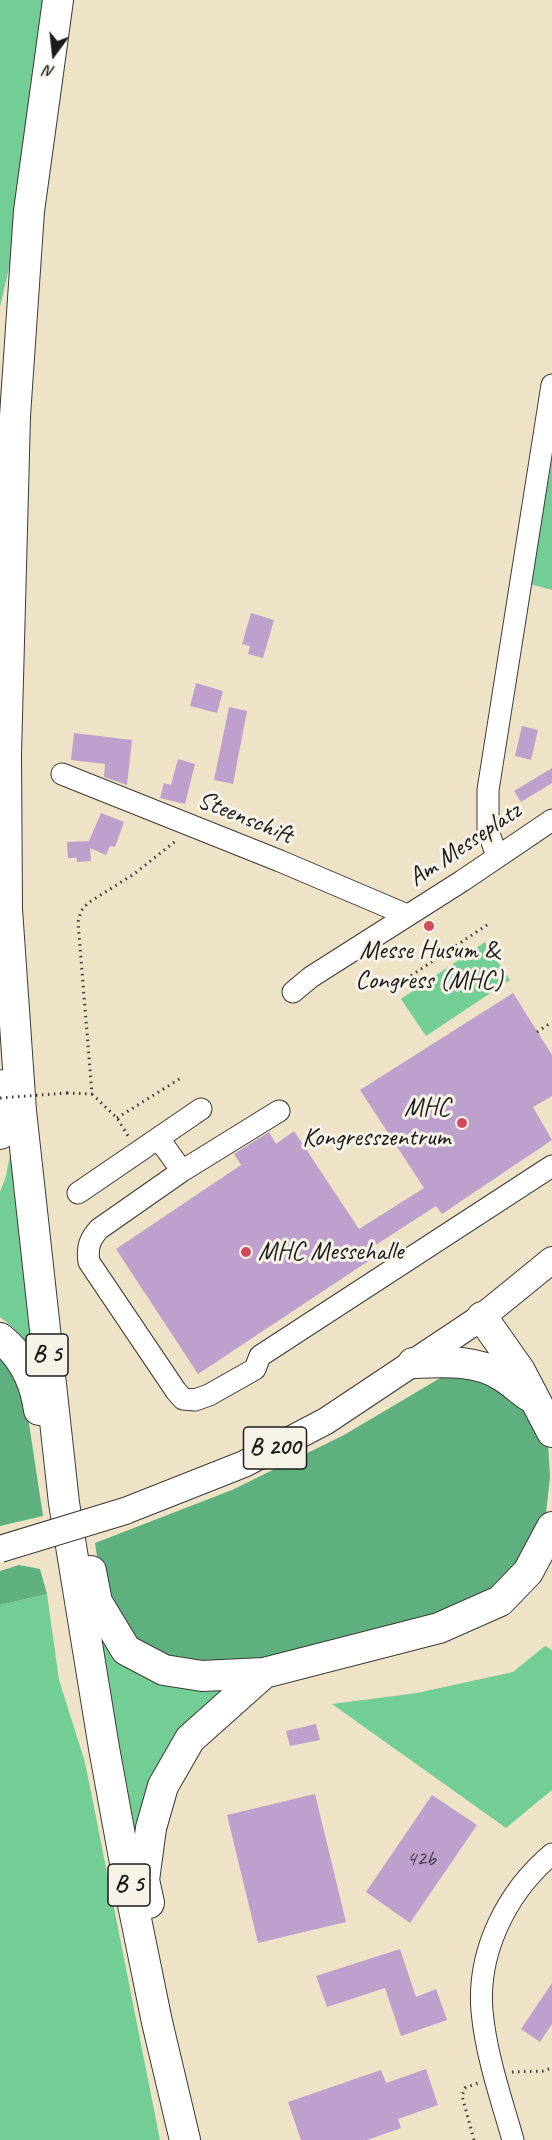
<!DOCTYPE html>
<html>
<head>
<meta charset="utf-8">
<style>
	body { margin:0 }
	#map { position:relative; width:552px; height:2140px; overflow:hidden; background:#eee3c6; font-family:Caveat,sans-serif }
	canvas { display:block }
	.north { position:absolute; left:24px; top:24px; width:60px; height:60px; -webkit-text-stroke:4px #f7f3e8; paint-order:stroke; rotate:195deg; font-size:16px; font-weight:700; line-height:24px; text-align:center; color:#1c1c1c }
	.north::after { content:''; display:block; margin:auto; width:21px; height:27px; background:#1c1c1c; clip-path:polygon(50% 0,100% 100%,50% 72%,0 100%) }
</style>
</head>
<body>
<div id="map">
<canvas width="552" height="2140"></canvas>
<div class="north">N</div>
</div>
<script>
const g = document.querySelector('canvas').getContext('2d');
g.lineJoin = 'round';
function fill(path, color) { g.fillStyle = color; g.fill(path, 'evenodd'); }
function strokePath(path, color, width, dash) { g.strokeStyle = color; g.lineWidth = width; g.lineCap = dash ? 'butt' : 'round'; g.setLineDash(dash || []); g.stroke(path); }
function label(font, color, halo, rows, align = 'center') {
  g.font = font + ' Caveat,sans-serif'; g.lineWidth = 6; g.setLineDash([]); g.textBaseline = 'middle'; g.strokeStyle = halo; g.fillStyle = color; for (const [text, x, y, turn = 0] of rows) {
    g.save(); g.translate(x, y); g.rotate((+turn || 0) * Math.PI / 180); g.textAlign = isNaN(turn) ? turn : align; if (halo) g.strokeText(text, 0, 0); g.fillText(text, 0, 0); g.restore();
  }
}
const green = new Path2D(`
	M0,0h45l-29,237 -16,70z
	M552,460v130l-22,-6z
	M485,942l25,38 -84,56 -25,-37z
	M14,1134l21,224c-10,-16 -19,-30 -35,-41v-125l6,-16z
	M47,1594l12,86 25,79 5,23 71,358h-160v-535z
	M90,1603l161,76 -65,57 -48,143z
	M545,1646l7,4v140l-46,38 -174,-124 85,-11 96,-21z`);
const forest = new Path2D(`
	M0,1356l19,27 9,34 15,99 -43,10z
	M447,1374l37,2 35,22 29,44 2,35 -5,46 -52,72 -147,49 -142,26 -73,-26 -28,-48 -8,-53 137,-53 112,-55z
	M19,1565l21,4 7,25 -47,11v-34z`);
const building = new Path2D(`
	M251,613l23,7 -11,38 -15,-4 2,-8 -8,-2z
	M196,683l27,8 -6,22 -27,-7z
	M229,707l18,4 -14,73 -19,-4z
	M522,726l16,4 -7,30 -16,-4z
	M74,733l58,7 -5,45 -23,-8 1,-13 -34,-4z
	M178,759l17,5 -10,40 -25,-6 4,-15 7,2z
	M552,768v15l-31,19 -7,-11z
	M101,813l23,9 -9,25 -5,-1 -4,9 -16,-7 1,13 -14,1v-4h-9l-1,-16 22,-1z
	M513,993l39,62v41l-19,11 19,33 -110,74 -6,-8 -65,42 5,8 -178,118 -82,-125 125,-84 -7,-11 35,-22 7,12 18,-13 65,98 65,-41 -64,-98z
	M316,1724l4,16 -30,6 -4,-15z
	M315,1794l31,128 -88,21 -31,-128z
	M432,1795l45,30 -67,98 -44,-31z
	M400,1949l16,48 20,-8 11,31 -46,16 -16,-48 -58,19 -11,-31z
	M552,1983v41l-12,18 -19,-13z
	M426,2069l12,36 -40,14 3,9 -34,12h-66l-13,-38 93,-32 5,13z`);
const path = new Path2D(`
	M391,989l99,-66
	M537,1032l15,-10
	M67,1093l25,1 -14,-172 3,-11 7,-8 46,-29 43,-34
	M92,1094l25,24 11,18
	M117,1118l64,-40
	M512,2072l31,-1 9,-3
	M474,2140l-12,-44 3,-8 13,-5`);
const minor = new Path2D(`
	M62,774l218,87 127,54
	M497,856l-9,-25v-41l64,-405
	M293,992l18,-15 151,-96 90,-61
	M279,1111l-97,60 -83,58c-10,11 -12,19 -10,33l87,129 7,8 12,1 14,-5 46,-26 5,-13 292,-190
	M159,1139l23,32
	M78,1193l123,-84
	M513,2140c-12,-42 -27,-85 -31,-129 -5,-60 25,-119 70,-157`);
const major = new Path2D(`
	M125,1511l119,-47 82,-43 156,-104 70,-57`);
const highway = new Path2D(`
	M58,0l-29,211 -14,205 -9,338 1,155 14,202 43,392 40,245 25,137 28,137 28,118
	M0,1134l4,-24v-25
	M482,1317l38,54 32,61
	M0,1338c23,18 35,43 39,72
	M413,1363c29,-1 63,-4 89,13 10,6 18,14 27,20
	M91,1571l6,31 29,48 38,20 38,6 62,-3 175,-45 61,-27 28,-29 24,-45
	M149,1903l-5,-23 7,-52 12,-42 27,-47 74,-66`);
const pathBridge = new Path2D(`
	M0,1098l67,-5`);
const majorBridge = new Path2D(`
	M0,1549l125,-38`);
const markers = [
	[429,926,6,"#d1495b"],
	[462,1123,6,"#d1495b"],
	[246,1252,6,"#d1495b"]
];
const numberNames = [
	["42b",421,1859]
];
const shields = [
	[47,1355,42],
	[275,1448,63],
	[129,1885,42]
];
const shieldNames = [
	["B 5",47,1355],
	["B 200",275,1448],
	["B 5",129,1885]
];
const streetNames = [
	["Steenschift",245,818,22],
	["Am Messeplatz",465,845,-34]
];
const poiNames = [
	["Messe Husum &",429,951],
	["Congress (MHC)",429,981],
	["MHC",450,1108,"right"],
	["Kongresszentrum",450,1138,"right"],
	["MHC Messehalle",258,1252,"left"]
];
fill(green, '#73ce95');
fill(forest, '#5eb17e');
fill(building, '#bea0cd');
strokePath(minor, '#3c3a36', 23);
strokePath(major, '#3c3a36', 28);
strokePath(highway, '#3c3a36', 32);
strokePath(path, '#3c3a36', 3, [1.5, 4.5]);
strokePath(minor, '#fff', 21);
strokePath(major, '#fff', 26);
strokePath(highway, '#fff', 30);
strokePath(majorBridge, '#3c3a36', 28, []);
strokePath(pathBridge, '#3c3a36', 3, [1.5, 4.5]);
strokePath(majorBridge, '#fff', 26);
for (const [x, y, r, color] of markers) { const dot = new Path2D(); dot.arc(x, y, r, 0, 2 * Math.PI); g.fillStyle = color; g.fill(dot); strokePath(dot, '#f7f3e8', 2); }
label('22px', '#443d48', null, numberNames);
for (const [x, y, w] of shields) { const box = new Path2D(); box.roundRect(x - w / 2, y - 21, w, 42, 4.5); g.fillStyle = '#f7f3e8'; g.fill(box); strokePath(box, '#1c1c1c', 1.5); }
label('bold 24px', '#1c1c1c', null, shieldNames);
label('26px', '#1c1c1c', '#f7f3e8', streetNames);
label('26px', '#1c1c1c', '#f7f3e8', poiNames);
</script>
</body>
</html>
